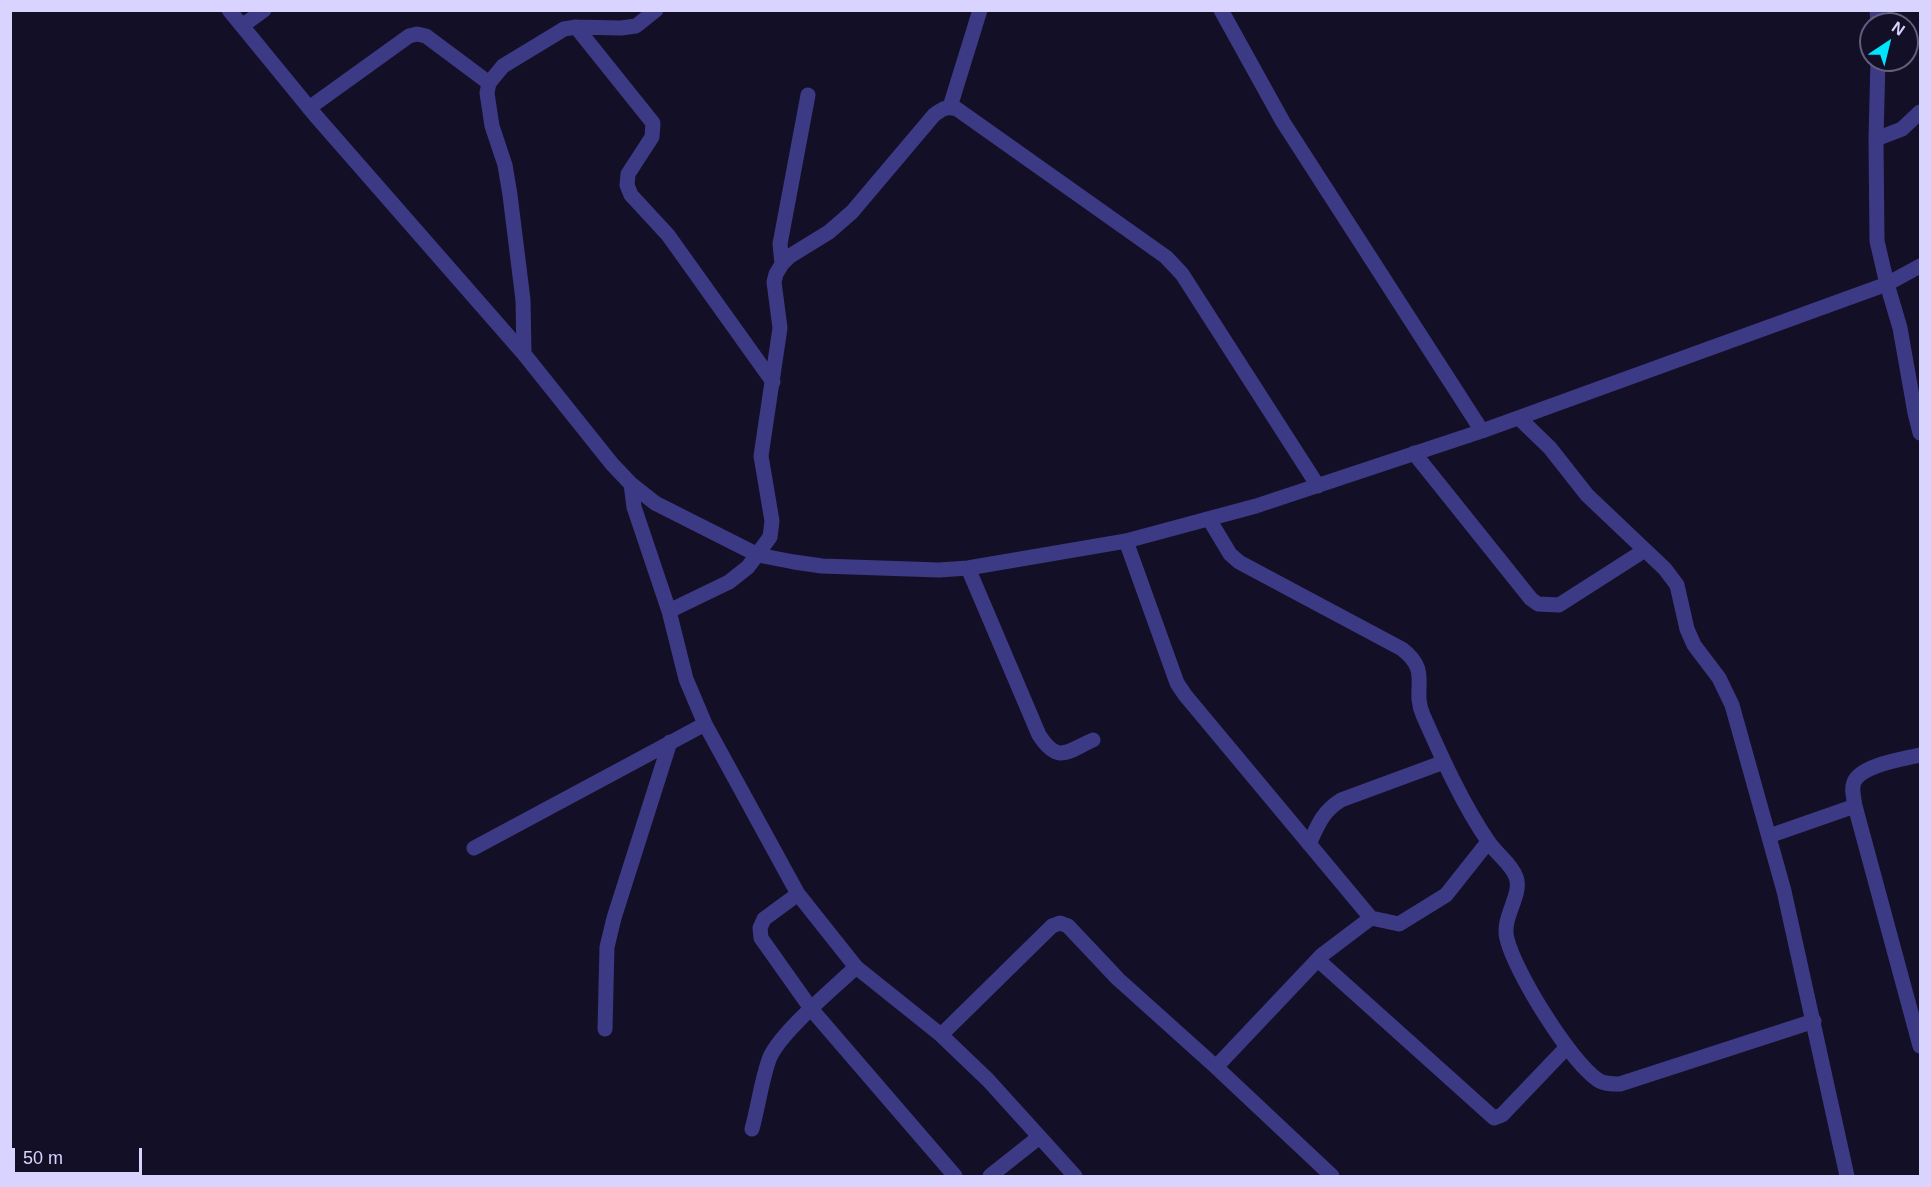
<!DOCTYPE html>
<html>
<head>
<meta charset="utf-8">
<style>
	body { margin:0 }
	#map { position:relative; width:1931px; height:1187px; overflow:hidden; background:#130f26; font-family:Helvetica,sans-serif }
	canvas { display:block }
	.frame { position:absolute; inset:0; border:12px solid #d9d4ff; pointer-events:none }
	.north { position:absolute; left:1859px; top:12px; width:60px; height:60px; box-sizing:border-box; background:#130f26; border:2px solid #625e7d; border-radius:50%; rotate:35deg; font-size:16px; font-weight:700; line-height:24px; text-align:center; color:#d9d4ff }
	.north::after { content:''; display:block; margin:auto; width:21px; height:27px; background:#00e5ff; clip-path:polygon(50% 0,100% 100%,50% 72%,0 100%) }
	.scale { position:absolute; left:12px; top:1148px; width:130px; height:27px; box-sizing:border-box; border:3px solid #d9d4ff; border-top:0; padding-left:8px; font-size:18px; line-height:21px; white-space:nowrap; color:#d9d4ff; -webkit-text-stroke:4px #130f26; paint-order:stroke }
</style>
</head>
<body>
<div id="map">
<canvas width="1931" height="1187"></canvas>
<div class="frame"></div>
<div class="north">N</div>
<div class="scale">50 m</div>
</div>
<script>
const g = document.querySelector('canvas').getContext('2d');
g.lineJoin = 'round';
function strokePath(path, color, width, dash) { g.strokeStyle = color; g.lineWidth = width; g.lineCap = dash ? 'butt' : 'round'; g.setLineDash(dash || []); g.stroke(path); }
const minor = new Path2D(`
	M229,10l86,105 209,239 88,110 19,20 24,19 103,52 36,7 28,4 117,4 29,-2 158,-27 130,-35 226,-75 405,-147 33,-18
	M1221,10l62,112 199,309
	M1877,10l1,14
	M242,26l22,-16
	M576,27l77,96 -1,14 -24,37 -1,11 4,10 37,40 105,147
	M950,107l30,-97
	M309,108l100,-72 8,-2 9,2 63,47
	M1920,112l-18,17 -26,10 1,102 10,43 13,44 15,85 5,20
	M1876,139l2,-79
	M782,264l-2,-20 28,-149
	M524,354l-1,-54 -13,-105 -5,-30 -13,-39 -5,-33 2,-10 14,-17 61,-37 12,-2 45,1 15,-2 20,-16
	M1519,418l31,30 37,47 78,74 12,16 10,44 7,16 25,33 13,27 52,186 63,285
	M1414,453l117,146 7,5 21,1 86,-55
	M631,484l3,23 35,104 17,68 19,45 93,170 58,73 85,68 47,45 87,96
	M1209,519l21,35 9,8 163,87c30,23 9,39 21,66 18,41 40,90 65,126 8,13 23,22 28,36 7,18 -15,40 -9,62 8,33 63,122 91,141 6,4 14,4 22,4l194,-63
	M1126,541l51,142 8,12 186,223
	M968,568l71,167c19,29 27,17 54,5
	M669,611l60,-29 19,-15 22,-30 2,-16 -11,-65 19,-128 -6,-46 2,-8 6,-10 8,-8 39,-24 23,-20 82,-97c8,-6 12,-9 23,-6l209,148 16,17 136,212
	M1920,755c-16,4 -59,10 -66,27 -3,7 0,16 1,24l65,240
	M1769,836l86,-30
	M1309,844c9,-19 13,-32 32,-44l103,-38
	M474,848l231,-124
	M798,894l-34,25 -4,9 1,10 51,72 143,166
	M1318,960l176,158 8,-3 65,-68
	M605,1029l2,-82 7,-29 56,-176
	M941,1035l111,-109 8,-3 8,3 50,53 98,88 106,-112 49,-37 28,6 47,-29 42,-53
	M1216,1067l116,109
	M752,1129c6,-21 10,-52 18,-72 12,-26 63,-68 86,-90
	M990,1176l48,-38`);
strokePath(minor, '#3d3a85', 15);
</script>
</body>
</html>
